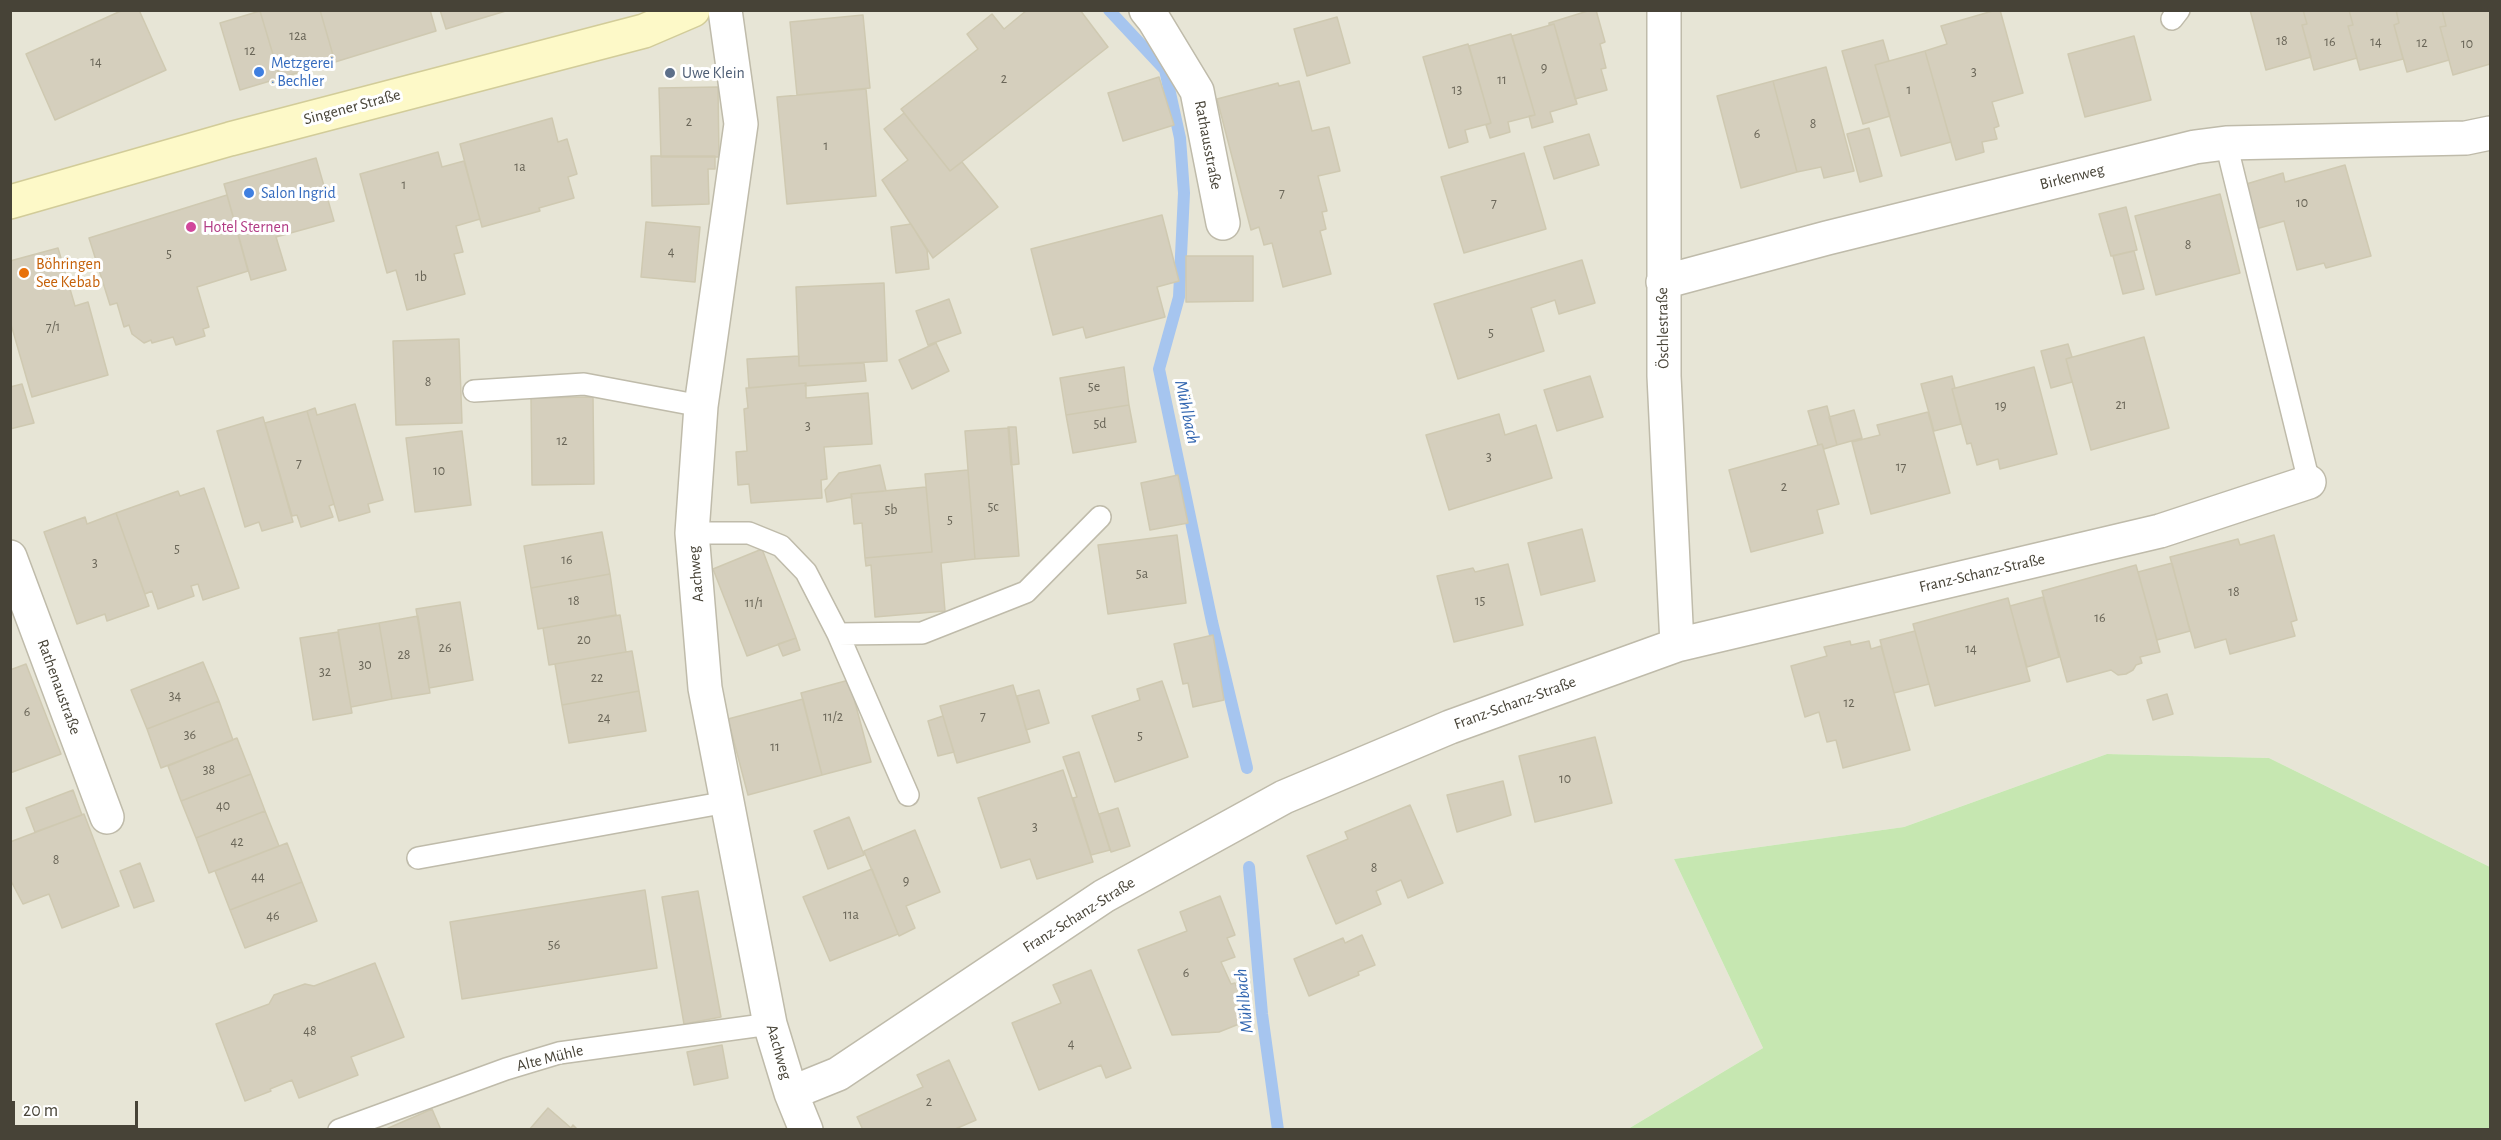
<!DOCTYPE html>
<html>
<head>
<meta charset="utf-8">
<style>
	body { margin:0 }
	#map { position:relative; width:2501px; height:1140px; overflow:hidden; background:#f3f2e8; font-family:"Alegreya Sans",sans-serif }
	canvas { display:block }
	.frame { position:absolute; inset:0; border:12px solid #474337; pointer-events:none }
	.scale { position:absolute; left:12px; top:1101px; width:126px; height:27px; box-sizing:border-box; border:3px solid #474337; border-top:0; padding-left:8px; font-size:18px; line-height:21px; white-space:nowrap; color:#474337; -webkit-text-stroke:4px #fff; paint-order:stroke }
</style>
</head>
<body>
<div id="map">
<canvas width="2501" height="1140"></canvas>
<div class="frame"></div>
<div class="scale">20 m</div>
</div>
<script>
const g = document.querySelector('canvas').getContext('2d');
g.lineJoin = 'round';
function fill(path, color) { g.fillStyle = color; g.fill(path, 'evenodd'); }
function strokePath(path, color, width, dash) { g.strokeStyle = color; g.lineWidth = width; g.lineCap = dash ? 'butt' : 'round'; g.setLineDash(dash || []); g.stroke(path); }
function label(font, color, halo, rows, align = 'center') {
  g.font = font + ' "Alegreya Sans",sans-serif'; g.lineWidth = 6; g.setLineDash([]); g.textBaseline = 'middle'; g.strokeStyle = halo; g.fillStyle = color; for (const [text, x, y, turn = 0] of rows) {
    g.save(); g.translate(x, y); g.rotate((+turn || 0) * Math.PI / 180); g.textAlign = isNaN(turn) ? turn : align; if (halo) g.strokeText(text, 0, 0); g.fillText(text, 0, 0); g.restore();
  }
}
const residential = new Path2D(`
	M10,11h2480v856l-221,-109 -162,-4 -203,73 -230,32 89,189 -135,81h-1617z`);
const green = new Path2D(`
	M2107,754l162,4 221,109v262h-862l135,-81 -89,-189 230,-32z`);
const stream = new Path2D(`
	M1109,10l56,60 15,68 4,55 -5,104 -20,72 53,253 35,146
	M1249,867l13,147 16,116`);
const building = new Path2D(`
	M123,10h16l27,60 -111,50 -29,-66z
	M264,10h56l15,52 -55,16 -20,-67z
	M320,10h110l6,21 -101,31z
	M440,10h69l-63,19z
	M1027,10h53l28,37 -158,124 -49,-62 77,-60 -11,-15 25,-20 12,15z
	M1591,10h5l9,32 -5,2 6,24 -5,1 6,21 -32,9 -21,-75 -5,1v-2z
	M1996,10h4l23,83 -31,9 7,24 -5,2 3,11 -15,3 2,10 -28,8 -31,-109 22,-7 -6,-18z
	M2250,10h53l4,14 -5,1 9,32 -45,13z
	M2303,10h46l4,15 -5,1 9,32 -43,12 -12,-45 5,-1z
	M2349,10h47l3,13 -5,2 9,34 -43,11 -12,-44 5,-1z
	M2396,10h46l4,16 -6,1 9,33 -42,12 -13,-47 5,-2z
	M2442,10h48v54l-37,11 -13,-48 6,-1z
	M260,11l20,67 -40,12 -20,-67z
	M863,15l7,73 -73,7 -7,-73z
	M1337,17l13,46 -43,13 -13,-47z
	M1554,24l23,80 -27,8 3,10 -21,6 -3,-12 6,-1 -23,-79z
	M1511,34l24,81 -27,7 2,10 -20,6 -4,-13 5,-2 -22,-77z
	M2134,36l17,64 -66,17 -17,-63z
	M1883,40l6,21 -14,4 15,51 -27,8 -21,-73z
	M1468,44l23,79 -26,7 3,12 -19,6 -26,-91z
	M1925,51l26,91 -50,14 -26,-91z
	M1826,67l28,104 -30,7 -3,-11 -24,5 -24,-91z
	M1159,77l15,48 -51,16 -15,-48z
	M1299,81l13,50 17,-4 11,44 -22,5 9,35 -5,1 4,17 -6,2 11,43 -48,13 -11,-44 -8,2 -5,-18 -8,3 -34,-131 61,-16 1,3z
	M1773,81l24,91 -56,16 -24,-92z
	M718,87l1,70h-58l-2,-69z
	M866,89l10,107 -89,8 -10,-107z
	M904,113l46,58 12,-9 36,45 -65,51 -51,-78 26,-20 -24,-31z
	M552,118l6,24 9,-3 10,35 -9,3 6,21 -35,10 1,3 -58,16 -22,-83z
	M1869,128l13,48 -22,6 -13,-48z
	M1589,134l10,31 -45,14 -10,-32z
	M438,152l4,15 22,-6 16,58 -24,7 7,26 -9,2 11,40 -58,16 -11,-40 -9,3 -27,-99z
	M1524,153l22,76 -82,24 -23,-76z
	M651,156h64v13h-7l1,35 -57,2z
	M316,158l18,63 -58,16 10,33 -35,10 -27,-96z
	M2345,165l26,91 -45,12 -2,-5 -27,7 -13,-49 -28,8 -13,-44 40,-12 2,9z
	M2220,194l20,79 -84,22 -21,-79z
	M227,195l21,76 -51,16 12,40 -6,2 2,7 -29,9 -3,-8 -21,6 -1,-3 -7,3 -12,-9 -3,-9 -5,2 -7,-24 -7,2 -21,-67z
	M2126,207l11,43 -26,6 -12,-42z
	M1162,215l17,66 -22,6 8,30 -79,21 -3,-11 -30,8 -22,-86z
	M646,222l54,5 -5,55 -54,-5z
	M911,224l16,26 2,19 -33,4 -5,-46z
	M58,248l17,58 13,-4 20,73 -76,22 -22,-76v-60z
	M2134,251l10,38 -21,5 -10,-38z
	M1186,256h67v45l-67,1z
	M1582,260l13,43 -36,11 -4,-14 -24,8 13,43 -86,28 -24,-75z
	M884,283l3,78 -88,5 -3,-79z
	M949,299l12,34 -33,12 -12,-34z
	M2144,337l25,91 -78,22 -25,-91z
	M459,339l3,84 -66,2 -3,-84z
	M936,343l13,28 -37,18 -13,-29z
	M2068,344l4,13 -6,2 6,23 -21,6 -10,-37z
	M799,356v10l65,-3 2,18 -61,5 1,-3 -57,5 -2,-29z
	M1124,367l5,38 -63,10 -6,-37z
	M2034,367l23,87 -57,15 -2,-10 -21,6 -6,-22 -4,1 -15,-55z
	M1590,376l13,41 -46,14 -13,-41z
	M1952,376l3,12 -3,1 9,35 -27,7 -13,-47z
	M806,383v15l62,-5 4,51 -48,3 3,32 -6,1 1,18 -71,5 -2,-19 -11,1 -2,-33 11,-1 -3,-42 4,-1 -2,-20z
	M22,384l12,39 -24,6v-42z
	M593,397l1,87 -62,1 -1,-87z
	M355,404l28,96 -15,4 2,8 -31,9 -32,-110 8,-3 2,7z
	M1129,405l7,37 -63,11 -7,-38z
	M1827,406l10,39 -13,4 -2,-5 -4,1 -10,-34z
	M1854,410l8,28 -25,7 -8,-28z
	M307,411l27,93 -5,2 4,11 -32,10 -4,-12 -5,1 -27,-93z
	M1928,412l22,81 -79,21 -19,-72 28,-7 -3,-10z
	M1499,414l6,21 31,-10 16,53 -103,32 -23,-75z
	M263,417l30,105 -31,9 -3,-9 -14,5 -28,-96z
	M1008,427h8l3,37 -8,1z
	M1009,428l10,128 -44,3 -10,-128z
	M462,431l9,74 -56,7 -9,-74z
	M1822,444l17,60 -22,6 6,23 -72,19 -22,-82z
	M880,465l6,26 -35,3 1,3 -25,5 -2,-12 14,-17z
	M968,470l7,89 -34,4 4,48 -70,6 -4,-52 -5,1 -1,-8 67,-6 -7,-78z
	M1178,475l10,48 -38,7 -9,-47z
	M926,487l6,65 -67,6 -3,-35 -8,1 -3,-30z
	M204,488l35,100 -36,12 -5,-16 -7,2 3,10 -36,13 -6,-18 -7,3 -29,-81 62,-22 2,5z
	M116,513l33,93 -42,15 -2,-7 -28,10 -33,-92 41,-15 2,7z
	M1582,529l13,52 -54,14 -13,-52z
	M602,532l8,42 -79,14 -7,-42z
	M1177,535l9,68 -78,11 -10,-69z
	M2274,535l23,85 -6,2 4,14 -65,18 -4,-15 -31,9 -25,-91 68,-18 2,6z
	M762,549l34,89 -49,18 -34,-87z
	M2172,563l18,68 -33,9 -19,-68z
	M1508,564l15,61 -69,17 -17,-66 36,-8 2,4z
	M2136,565l24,87 -20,5 2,6 -6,2 -3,5 -7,4 -8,1 -7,-5 -44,12 -25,-91z
	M610,574l6,41 -78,14 -7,-41z
	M2043,597l16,60 -32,10 -17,-61z
	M2008,598l22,83 -95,25 -22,-82z
	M460,602l13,78 -44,8 -13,-79z
	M620,615l6,37 -77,13 -6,-37z
	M418,616l12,77 -38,6 -13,-76z
	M379,623l13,76 -41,8 -13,-77z
	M1915,631l14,53 -35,9 -14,-53z
	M338,632l14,81 -39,7 -13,-82z
	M1213,635l11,65 -31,7 -5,-24 -5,1 -9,-40z
	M796,638l4,12 -17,6 -5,-12z
	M1850,641l1,4 18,-4 2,8 10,-3 29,104 -67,18 -7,-28 -9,2 -8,-30 -14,5 -14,-51 36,-10 -3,-9z
	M632,651l7,40 -77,14 -7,-41z
	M203,662l16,39 -72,28 -16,-39z
	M26,664l35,90 -51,19v-103z
	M849,680l22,82 -49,13 -21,-82z
	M1162,681l26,76 -73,25 -23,-66 48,-16 -3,-11z
	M1013,685l17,57 -73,21 -17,-57z
	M1039,690l10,33 -23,7 -9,-34z
	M639,691l7,40 -77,12 -7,-38z
	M2167,694l6,20 -20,6 -6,-20z
	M803,699l19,76 -74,20 -20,-76z
	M219,701l14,39 -72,28 -14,-39z
	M943,716l11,36 -16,4 -10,-35z
	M1595,737l17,66 -77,19 -16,-66z
	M237,738l14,36 -70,27 -13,-35z
	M1079,752l31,98 -19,5 -18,-57 4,-1 -14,-40z
	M1063,770l30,92 -56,17 -7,-20 -29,9 -23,-70z
	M251,774l14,37 -69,27 -15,-37z
	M1503,781l8,34 -54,17 -10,-37z
	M73,790l9,25 -47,17 -9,-24z
	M1410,805l33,78 -35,15 -7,-18 -25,11 5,13 -45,20 -29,-68 41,-17 -3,-7z
	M1118,808l12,38 -19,6 -12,-38z
	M265,811l14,35 -70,27 -13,-35z
	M84,814l35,92 -57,22 -13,-34 -26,10 -13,-25v-37z
	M849,817l15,38 -36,14 -14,-38z
	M915,830l25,62 -34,14 9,22 -16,8 -35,-85z
	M287,843l15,39 -72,28 -15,-39z
	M140,863l14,38 -20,7 -14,-37z
	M872,869l26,65 -68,27 -27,-64z
	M302,882l15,39 -72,27 -15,-38z
	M645,890l12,78 -195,31 -12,-77z
	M698,891l23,126 -37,7 -22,-127z
	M1220,896l15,39 -8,3 8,19 -14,5 10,22 4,-1 12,29 -3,10 -25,10 -47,3 -34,-85 49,-19 -7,-19z
	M1362,935l13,30 -17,7 1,3 -50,21 -15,-37 49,-21 2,5z
	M375,963l29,74 -53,20 7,18 -59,23 -7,-18 -22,9 1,2 -26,10 -29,-77 53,-20 5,-9 31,-11 9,2z
	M1091,970l40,98 -25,10 -5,-13 -62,25 -27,-67 49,-20 -8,-18z
	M722,1045l6,33 -34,7 -7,-33z
	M949,1060l27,60 -23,10h-90l-6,-13 66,-30 -6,-12z
	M548,1108l23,20 2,-3 5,5h-49z
	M432,1109l9,21h-57z`);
const lane = new Path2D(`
	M2172,19l7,-9
	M2226,143l83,339
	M474,391l110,-7 117,22
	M692,533h57l32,13 25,26 32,62 70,161
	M838,634l84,-1 104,-41 74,-75
	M418,858l309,-56
	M339,1130l167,-61 53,-16 211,-29`);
const street = new Path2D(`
	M725,10l16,114 -40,282 -9,127 13,155 65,336 21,69 15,37
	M1146,10l8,10 43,71 26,132
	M1664,10v366l13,269
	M1663,282l164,-44 368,-91 31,-4 240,-5 24,-5
	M10,557l97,260
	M791,1093l47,-19 266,-178 180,-99 166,-70 227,-82 483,-114 149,-49`);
const secondary = new Path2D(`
	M10,202l220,-63 414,-108 49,-21`);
const markers = [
	[259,72,6,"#3f7fe0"],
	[670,73,6,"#5c6f8a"],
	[249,193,6,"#3f7fe0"],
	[191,227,6,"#d1479c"],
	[24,273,6,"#e8710a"]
];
const numberNames = [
	["12a",298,36],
	["18",2282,41],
	["16",2330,42],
	["14",2376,42],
	["12",2422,43],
	["10",2467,44],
	["12",250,51],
	["14",96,62],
	["9",1544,68],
	["3",1974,72],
	["2",1004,79],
	["11",1502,80],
	["13",1457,90],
	["1",1909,90],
	["2",689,122],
	["8",1813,124],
	["6",1757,134],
	["1",826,146],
	["1a",520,167],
	["1",404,185],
	["7",1282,193],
	["7",1494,203],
	["10",2302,203],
	["8",2188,245],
	["4",671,252],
	["5",169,254],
	["1b",421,277],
	["7/1",53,327],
	["5",1491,333],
	["8",428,382],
	["5e",1094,387],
	["21",2121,405],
	["19",2001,406],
	["5d",1100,424],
	["3",808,426],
	["12",562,441],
	["3",1489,457],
	["7",299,463],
	["17",1901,467],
	["10",439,471],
	["2",1784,487],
	["5c",993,507],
	["5b",891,510],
	["5",950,520],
	["5",177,549],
	["16",567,560],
	["3",95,563],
	["5a",1142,574],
	["18",2234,592],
	["18",574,601],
	["15",1480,601],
	["11/1",754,603],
	["16",2100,618],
	["20",584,640],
	["26",445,648],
	["14",1971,649],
	["28",404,655],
	["30",365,665],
	["32",325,672],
	["22",597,678],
	["34",175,696],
	["12",1849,703],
	["6",27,712],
	["7",983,716],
	["11/2",833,717],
	["24",604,718],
	["36",190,735],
	["5",1140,736],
	["11",775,747],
	["38",209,770],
	["10",1565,779],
	["40",223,806],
	["3",1035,827],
	["42",237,842],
	["8",56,860],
	["8",1374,868],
	["44",258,877],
	["9",906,881],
	["11a",851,915],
	["46",273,916],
	["56",554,945],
	["6",1186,973],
	["48",310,1031],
	["4",1071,1044],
	["2",929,1102]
];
const shopNames = [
	["Metzgerei",271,63],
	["· Bechler",271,81],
	["Salon Ingrid",261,193]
];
const serviceNames = [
	["Uwe Klein",682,73]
];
const streetNames = [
	["Singener Straße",352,107,-15],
	["Rathausstraße",1208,145,79],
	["Birkenweg",2072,177,-14],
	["Öschlestraße",1663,328,-91],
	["Franz-Schanz-Straße",1982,573,-13],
	["Aachweg",696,574,-95],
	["Rathenaustraße",59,687,70],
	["Franz-Schanz-Straße",1515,703,-20],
	["Franz-Schanz-Straße",1079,915,-32],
	["Aachweg",779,1052,74],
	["Alte Mühle",550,1058,-14]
];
const hotelNames = [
	["Hotel Sternen",203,227]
];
const foodNames = [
	["Böhringen",36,264],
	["See Kebab",36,282]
];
const waterNames = [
	["Mühlbach",1187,412,78],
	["Mühlbach",1244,1001,-96]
];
fill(residential, '#e7e5d6');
fill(green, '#c6e7b1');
strokePath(stream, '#a6c5ef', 12);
fill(building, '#d5cfbd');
strokePath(building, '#cfc9b1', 1.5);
strokePath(lane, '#bfbbaa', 24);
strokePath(street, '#bfbbaa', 36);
strokePath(secondary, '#d2cc99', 36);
strokePath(lane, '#fff', 21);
strokePath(street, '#fff', 33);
strokePath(secondary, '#fdf9c8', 33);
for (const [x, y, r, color] of markers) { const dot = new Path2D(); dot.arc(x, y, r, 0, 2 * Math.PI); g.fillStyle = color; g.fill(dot); strokePath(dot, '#fff', 2); }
label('14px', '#6a6658', null, numberNames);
label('16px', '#366cbe', '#fff', shopNames, 'left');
label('16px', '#4e5e75', '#fff', serviceNames, 'left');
label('16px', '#474337', '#fff', streetNames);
label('16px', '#b23c85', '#fff', hotelNames, 'left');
label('16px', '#c56008', '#fff', foodNames, 'left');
label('italic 18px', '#3266b0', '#fff', waterNames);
</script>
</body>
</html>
